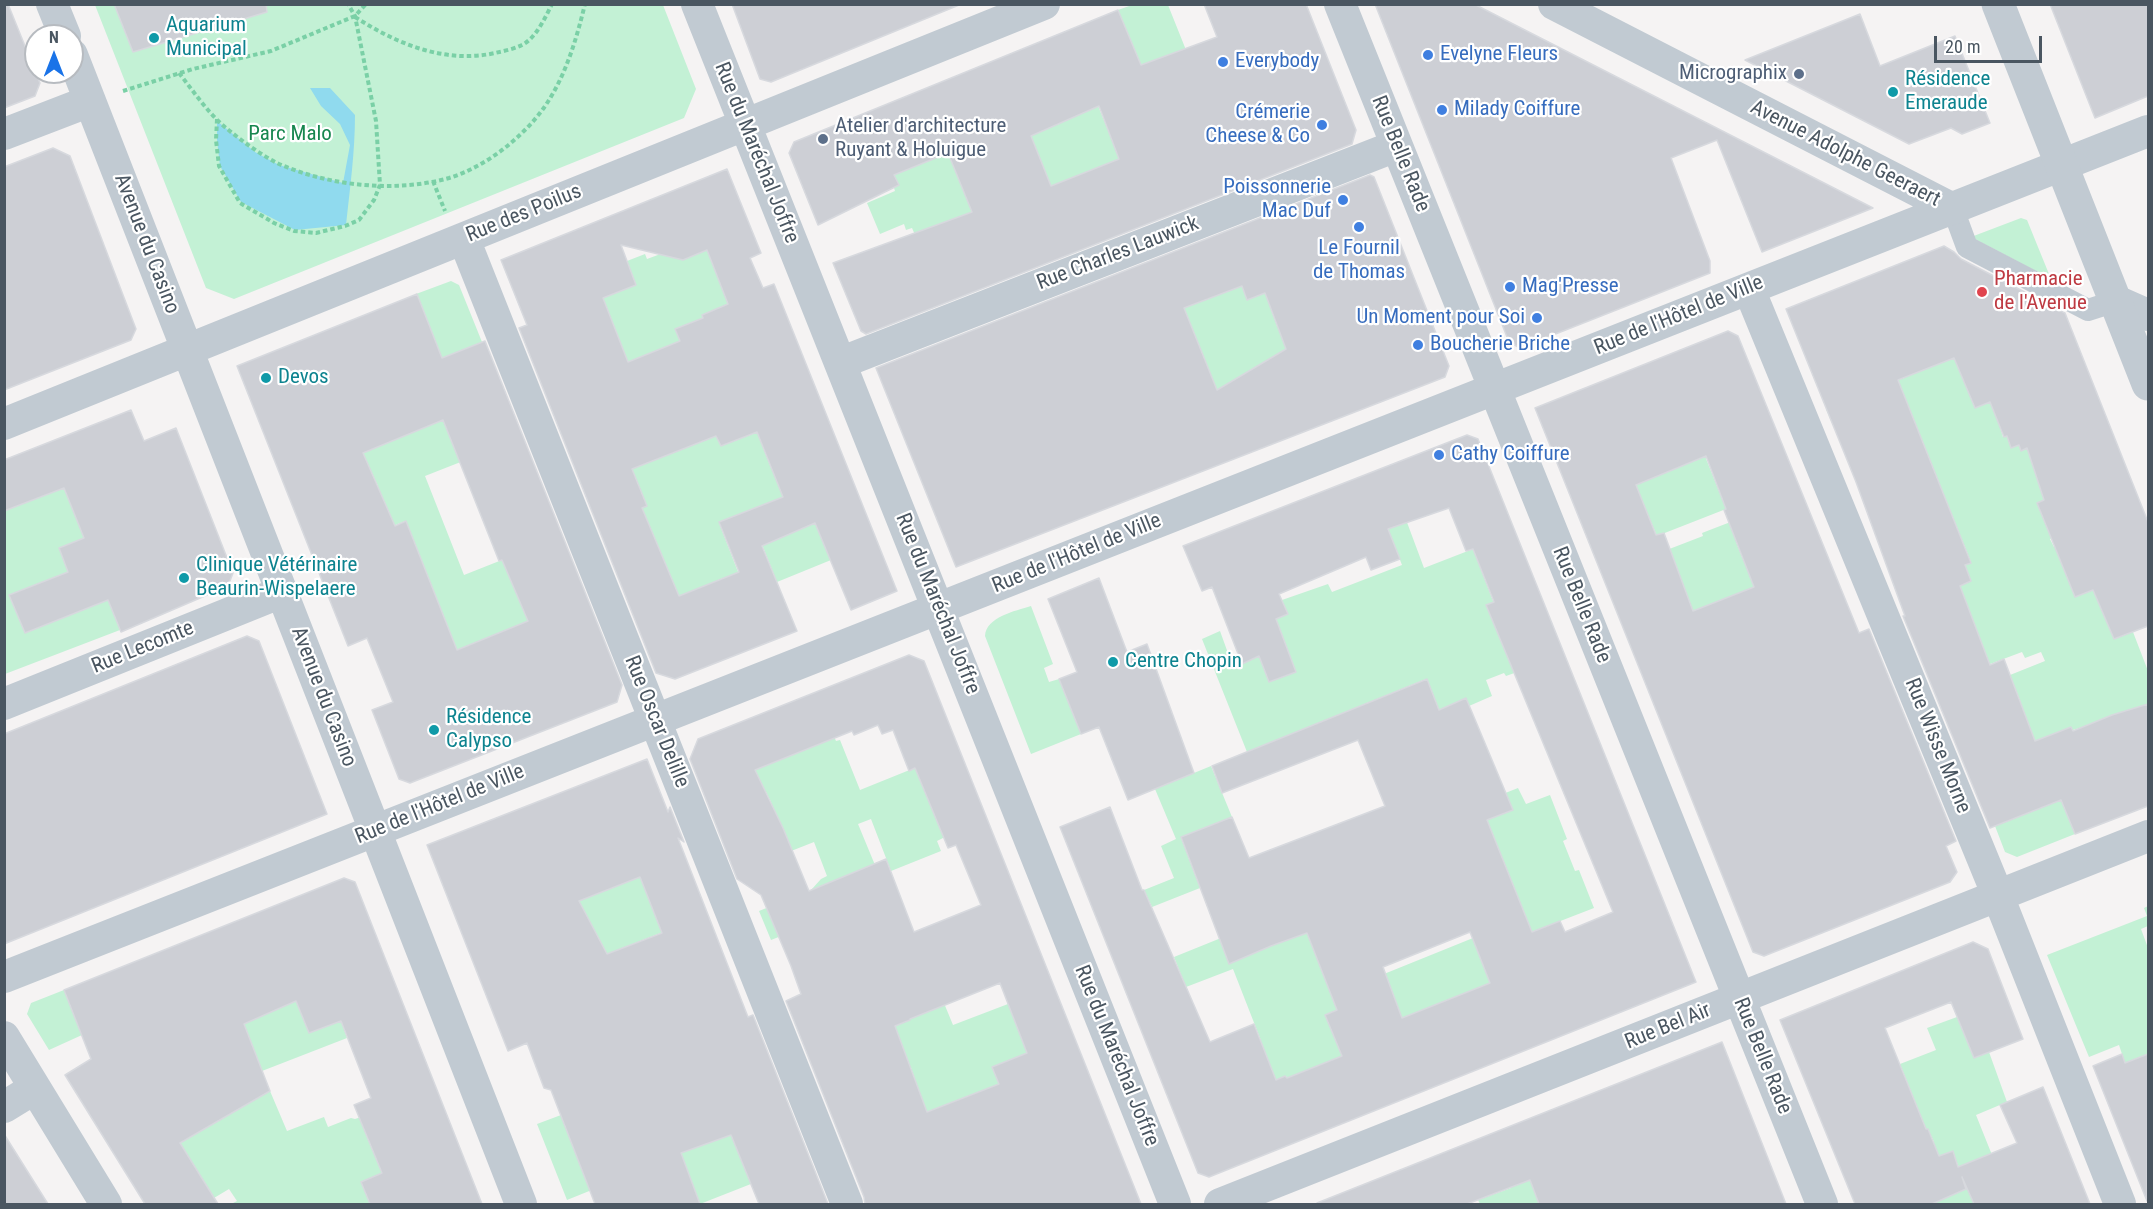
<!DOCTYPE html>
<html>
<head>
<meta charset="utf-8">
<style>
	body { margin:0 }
	#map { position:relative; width:2153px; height:1209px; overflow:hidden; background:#f5f3f3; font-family:"Roboto Condensed",sans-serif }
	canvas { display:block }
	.frame { position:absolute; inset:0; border:6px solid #4a5661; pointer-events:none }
	.north { position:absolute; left:24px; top:24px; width:60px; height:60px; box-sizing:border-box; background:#fff; border:2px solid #b7bbc0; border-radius:50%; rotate:0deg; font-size:16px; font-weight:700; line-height:24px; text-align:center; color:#4a5661 }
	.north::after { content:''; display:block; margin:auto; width:21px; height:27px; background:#1a73e8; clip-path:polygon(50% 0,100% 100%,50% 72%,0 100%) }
	.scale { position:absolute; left:1934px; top:36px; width:108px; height:27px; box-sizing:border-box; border:3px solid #4a5661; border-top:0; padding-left:8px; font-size:18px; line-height:21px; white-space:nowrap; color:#4a5661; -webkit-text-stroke:4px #fff; paint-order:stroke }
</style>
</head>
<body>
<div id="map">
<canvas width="2153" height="1209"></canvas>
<div class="frame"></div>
<div class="north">N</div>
<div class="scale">20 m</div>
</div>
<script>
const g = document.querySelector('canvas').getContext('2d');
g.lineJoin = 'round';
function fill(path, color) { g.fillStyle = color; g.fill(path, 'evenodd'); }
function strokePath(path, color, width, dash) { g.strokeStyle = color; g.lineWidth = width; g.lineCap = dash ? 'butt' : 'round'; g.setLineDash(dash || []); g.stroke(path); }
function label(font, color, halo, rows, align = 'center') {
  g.font = font + ' "Roboto Condensed",sans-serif'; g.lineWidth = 4.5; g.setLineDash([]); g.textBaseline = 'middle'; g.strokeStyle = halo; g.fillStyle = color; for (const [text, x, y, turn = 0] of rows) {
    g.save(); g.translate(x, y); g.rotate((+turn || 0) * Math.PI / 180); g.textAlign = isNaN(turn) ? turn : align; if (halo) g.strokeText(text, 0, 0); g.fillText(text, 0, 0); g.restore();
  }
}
const green = new Path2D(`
	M95,5h568l33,84 -12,29 -450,181 -28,-11z
	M1132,5h36l18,45 -61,24 -7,-64z
	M1086,76l34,84 -39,22 -109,30 -56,25 -4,-9 -6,2 -2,-6 -24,10 -13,-31 28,-12 -1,-3 5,-3 -5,-10 54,-23 85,-11 -13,-32 24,21 15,-6z
	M2021,218l6,2 24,59 -80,-42z
	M711,248l17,56 -26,11 1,3 -27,11 10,27 -91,19 1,-95 40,5 -9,-24 18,-7 2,5 27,-10z
	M1234,266l13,33 18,-6 12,33 39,49 -63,-7 -5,4 2,6 -64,24 17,-47 -19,-47 31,-12z
	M451,281l8,4 23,57 -1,112 -56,22 39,99 96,-38 -32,84 -71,29 -52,-129 -43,18 16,-53 -7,-15 -44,-34 109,-94 -20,-49z
	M1882,322l75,26 30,30 -21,9 9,21 66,-25 -41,35 -1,6 4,13 4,-1 4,11 8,-2 2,5 18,-7 36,24 -37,15 6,18 -7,3 7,17 37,-15 13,16 -44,18 4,8 9,-2 34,24 -29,11 7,17 18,-7 21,49 19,-7 15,39v64l-2,1 2,6v64l-7,3 -33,-83 -16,-2 -67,21 -15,-38 11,-4 -11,-28 35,-14 -4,-9 -16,6 -3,-6 -40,15 -31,-78 20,-8 -6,-16 6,-3 -50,-124 -13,-14 7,-2 -6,-14 -78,13 -5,-12 78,-31z
	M766,429l14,9 -18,7 9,23 40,26 -92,29 30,77 -15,5 -11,-27 -14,6 1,5 -30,12 -22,-55 -21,-36 10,-4 -15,-37 84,-33 5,10z
	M1705,456l21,53 -69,27 -22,-52z
	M63,487l6,13 72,17 -82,31 9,24 -58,23 15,38 63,-25 -11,-27 28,11 15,38 -115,44v-163z
	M818,515l13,45 -54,22 -20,-50z
	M1746,516l12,18 -22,8 6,15 28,42 -83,15 -28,-61 44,-17 -1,-3z
	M1405,517l19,51 49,-19 47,122 -14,5 -2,-3 -18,7 6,16 -23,10 -8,-4 -22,8 -13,-31 -179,73 -45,-113 18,-8 13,36 26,-11 10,26 27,-10 -14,-37 -22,-17 28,-4 -6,-14 46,-16 4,8 70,-27 -17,-44z
	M1031,606l22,58 -9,4 5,14 10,-3 22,55 -50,20 -46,-118c1,-19 30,-25 46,-30z
	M777,708l56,26 3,7 4,-1 20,50 57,-23 28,70 -8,4 4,10 -50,20 -20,-52 -13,5 29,70 -116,46 -12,-29 52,-21 10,-11 6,-3 -13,-34 -33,13 -10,-53 -5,-10 -10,4 -14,-33 25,-10 -14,-36z
	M1211,766l21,51 -51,21 19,50 -48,19 -8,-17 30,-12 -13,-32 15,-7 -21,-50z
	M1518,788l8,16 24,-9 17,44 -4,2 12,30 4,-1 15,38 -62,24 -32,76 -27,-18 -33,13 -41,32 -8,-46 -66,26 17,41 -29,12 -19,29 -8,-21 -10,4 -5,-13 -4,2 -7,-31 -27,-69 -47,18 -12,-30 47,-19 85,-7 73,45 146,-59 -45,-114z
	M2061,800l14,34 -58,23 -12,-5 -10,-26z
	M640,876l23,56 -56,22 -13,-24 -12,5 -12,-31z
	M2148,906v20l-7,3 7,19v106l-23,9 -6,-18 -30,12 -42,-102 100,-39 -3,-8z
	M284,951l25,82 32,-12 6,17 -85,33 -18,-47z
	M64,990l18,45 -33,15 -22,-36 4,-11z
	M939,991l14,34 55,-21 21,48 -37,15 7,17 23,115 -15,5h-9l-2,-6 -21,-23 12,29h-19l-10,-24 22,-88 -83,32 19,-42 -5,-14 -48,-28 47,-20 -5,-14z
	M1957,1017l17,41 15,-6 18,50 -31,13 24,60 -32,13 6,16h-42l3,-1 -5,-13 33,-13 -11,-26 -23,9 5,-18 -6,-13h-2l-26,-65 36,-14 -9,-22z
	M270,1091l17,40 37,-14 4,10 23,-9 4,1 9,-3 2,19 16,38 -21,9 9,22h-139l6,-3 -8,-12 -15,9 -46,-48z
	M561,1115l13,34 157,-14 25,47 -56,22 -86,-23 -47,19 -30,-76z
	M1527,1172l12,32h-59l-2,-4 33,-12 -3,-9z`);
const water = new Path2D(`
	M310,88h20l25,27c0,37 -5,73 -9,110l-51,5 -54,-28 -21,-36 -3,-26v-19l38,31 24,13 64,18 7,-38 -10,-21 -19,-18z`);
const building = new Path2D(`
	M4,4h4l32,79 -5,13 -31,12z
	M114,4h152l1,8 -134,40z
	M732,4h227v1l-188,77 -11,-3z
	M1204,4h102l50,126 -4,14 -486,190 -5,-3 -28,-68 139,-51 -24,-59 -54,22 5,10 -81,40 -29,-72 5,-11 324,-132 23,55 76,-28zM1099,106l20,53 -68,27 -20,-50z
	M1375,4h99l399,204 -111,44 -45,-112 -46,18 39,103v12l-190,75 -11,-6z
	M2050,4h98v92l-53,22z
	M1860,14l20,52 75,-30 35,87 -28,11 -11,-6 -42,16 -164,-84z
	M53,148l17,8 66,173 -5,11 -127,50v-223z
	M727,169l34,84 -11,5 13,30 11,-4 123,307 -46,19 -36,-87 -53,23 35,85 -122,48 -19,-6 -137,-345 8,-3 -26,-65zM621,245l62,15 24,-10 21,54 -26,11 1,3 -28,11 5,12 -52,21 -25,-64 33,-13zM757,432l26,65 -64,25 20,50 -60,24 -37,-88 5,-2 -15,-37 84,-33 5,10z
	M1370,175l4,2 75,189 -4,11 -489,190 -80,-199zM1242,286l5,14 18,-7 21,56 -69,41 -33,-82z
	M1944,246l10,6 7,7 104,54 83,209v104l-34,13 -21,-49 -18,7 -38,-94 7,-3 -17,-52 -6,3 -2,-6 -8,3 -4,-12 -3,1 -14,-35 -15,6 -21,-50 -56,22 73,183 -6,2 6,16 -11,5 30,79 14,-6 31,82 36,-14 2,4 39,-16 36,-11v102l-73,28 -14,-34 -71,28 -87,-212h2l-49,-134 -70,-173z
	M417,294l25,64 43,-17 137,344 -5,17 -207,81 -11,-4 -27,-69 21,-8 -26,-64 -19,8 -111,-280zM443,420l56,141 3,-1 26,61 -71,29 -51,-129 -11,5 -32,-73z
	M1728,331l10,5 121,297 10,-4 87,212 -10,5 11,26 -7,10 -186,74 -11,-4 -218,-544zM1706,456l20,53 -2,1 30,77 -61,24 -29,-78 -8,2 -20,-50z
	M131,410l13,31 32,-13 57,145 -5,13 -107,46 -13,-32 -83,33 -16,-38 59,-23 -9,-24 25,-10 -20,-50 -60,23v-51z
	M1467,435l11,4 218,543 -487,195 -11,-4 -138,-346 50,-20 32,83h2l66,152 44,-18 22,56 9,-4 2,2 55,-22 -17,-41 12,-5 -30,-77 -36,13 -42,18 -48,-127 51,-20 17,41 136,-52 -27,-66 -136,53 -10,-27 215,-87 12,31 27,-12 47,112 -26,10 45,112 28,-11 5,11 48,-20 -127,-307 8,-3 -21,-53 -7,2 -17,-43 -61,21 12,30 -29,11 -5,-13 -87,37 9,20 -12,5 20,53 -27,10 -10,-26 -17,8 -30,-77 -10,4 -19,-45zM1470,932l20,51 -88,35 -19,-51z
	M1099,578l28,74 20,-8 47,129 -66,27 -29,-73 -18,7 -22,-55 18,-7 -29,-73z
	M247,636l12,5 68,173 -323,130v-210z
	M909,655l15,6 217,543h-276l-1,-7 -78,-196 15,-7 -10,-28 -30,-71 -24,-16 -47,-120 8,-20zM878,725l4,9 11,-4 16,41 6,-3 33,80 8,-3 25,60 -67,27 -28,-73 -77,32 -26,-63 -28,-58 97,-39 2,4zM1000,983l27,70 -35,14 7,17 -72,28 -32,-86 15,-6v-1z
	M647,759l21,53 2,-5 14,35 -6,-4 70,179 5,-2 75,189h-69l-28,-69 -50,18 19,51h-105l-44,-114 -7,-2 -17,-45 -19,8 -81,-206zM640,877l22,56 -55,21 -28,-53z
	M344,878l11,4 127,322h-112l-9,-22 21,-9 -28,-68 17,-7 -30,-77 -32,12 -13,-32 -52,23 26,67 -90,52 38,61h-73l-80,-129 26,-16 -27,-69z
	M1973,942l15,7 35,90 -49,19 -23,-56 -66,26 41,101h2l11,27 14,-5 5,16 59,-24 -17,-38 43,-18 47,117h-116l-12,-27 4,12 -34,15h-77l-75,-184z
	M1722,1042l64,162h-247l-9,-24 -63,24h-150v-1z
	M2122,1054l3,9 23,-9 -1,147 -54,-135z
	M4,1134l44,70h-44z`);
const path = new Path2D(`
	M355,17c42,27 90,47 140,36 9,-2 19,-4 27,-8 14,-7 23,-27 30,-41
	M179,73c15,19 29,40 47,55 16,13 35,27 53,36 51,22 116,29 170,14 36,-11 72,-39 94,-69 22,-31 33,-68 42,-105
	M123,91l70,-22 78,-18 84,-35 11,-12
	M217,119l-1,21 3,26 21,37 34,20 20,8 22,2 29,-7 14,-6 15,-20 6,-15 -4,-64 -21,-105 -7,-12
	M433,181l12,30`);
const pedestrian = new Path2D(`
	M1953,209l14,38 121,63 28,-9`);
const minor = new Path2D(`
	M52,4l13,32
	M697,4l478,1200
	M1340,4l482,1200
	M1554,4l399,205
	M72,55l449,1149
	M4,134l86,-33
	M464,239l383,965
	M1749,289l249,607 122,308
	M2116,301l32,14
	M840,363l556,-217
	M4,424l1040,-420
	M4,704l278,-112
	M4,977l2144,-846
	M4,1037l102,167
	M4,1107l31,-19
	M1220,1204l928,-368`);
const tertiary = new Path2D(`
	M1998,4l150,380`);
const markers = [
	[154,38,6,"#0f9aa8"],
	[1428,55,6,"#3f7fe0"],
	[1223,62,6,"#3f7fe0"],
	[1799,74,6,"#5c6f8a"],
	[1893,92,6,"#0f9aa8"],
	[1442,110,6,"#3f7fe0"],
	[1322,125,6,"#3f7fe0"],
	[823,139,6,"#5c6f8a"],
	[1343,200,6,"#3f7fe0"],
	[1359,227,6,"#3f7fe0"],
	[1510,287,6,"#3f7fe0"],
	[1982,292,6,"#e0444e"],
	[1537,318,6,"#3f7fe0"],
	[1418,345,6,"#3f7fe0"],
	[266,378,6,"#0f9aa8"],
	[1439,455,6,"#3f7fe0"],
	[184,578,6,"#0f9aa8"],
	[1113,662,6,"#0f9aa8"],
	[434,730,6,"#0f9aa8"]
];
const cultureNames = [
	["Aquarium",166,26],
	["Municipal",166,50],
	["Résidence",1905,80],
	["Emeraude",1905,104],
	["Devos",278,378],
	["Clinique Vétérinaire",196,566],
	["Beaurin-Wispelaere",196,590],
	["Centre Chopin",1125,662],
	["Résidence",446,718],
	["Calypso",446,742]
];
const shopNames = [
	["Evelyne Fleurs",1440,55],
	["Everybody",1235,62],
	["Milady Coiffure",1454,110],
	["Crémerie",1310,113,"right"],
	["Cheese & Co",1310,137,"right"],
	["Poissonnerie",1331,188,"right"],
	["Mac Duf",1331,212,"right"],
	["Le Fournil",1359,249,"center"],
	["de Thomas",1359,273,"center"],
	["Mag'Presse",1522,287],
	["Un Moment pour Soi",1525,318,"right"],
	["Boucherie Briche",1430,345],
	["Cathy Coiffure",1451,455]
];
const serviceNames = [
	["Micrographix",1787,74],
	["Atelier d'architecture",835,127,"left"],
	["Ruyant & Holuigue",835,151,"left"]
];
const parkNames = [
	["Parc Malo",290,135]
];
const streetNames = [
	["Rue du Maréchal Joffre",756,153,68],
	["Rue Belle Rade",1400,154,68],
	["Avenue Adolphe Geeraert",1845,154,27],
	["Rue des Poilus",524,214,-22],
	["Avenue du Casino",146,244,69],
	["Rue Charles Lauwick",1118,254,-21],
	["Rue de l'Hôtel de Ville",1679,316,-22],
	["Rue de l'Hôtel de Ville",1077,554,-22],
	["Rue du Maréchal Joffre",937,604,68],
	["Rue Belle Rade",1581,605,68],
	["Rue Lecomte",143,648,-22],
	["Avenue du Casino",323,697,69],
	["Rue Oscar Delille",656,722,68],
	["Rue Wisse Morne",1937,746,68],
	["Rue de l'Hôtel de Ville",440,805,-22],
	["Rue Bel Air",1668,1027,-22],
	["Rue du Maréchal Joffre",1116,1056,68],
	["Rue Belle Rade",1762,1056,68]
];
const healthNames = [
	["Pharmacie",1994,280],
	["de l'Avenue",1994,304]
];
fill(green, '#c3f1d5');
fill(water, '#90daee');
fill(building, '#cdcfd5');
strokePath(building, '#d7d9de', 1.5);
strokePath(path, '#7ad0a6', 4, [4.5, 3]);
strokePath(pedestrian, '#c1cad2', 22);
strokePath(minor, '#c1cad2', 32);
strokePath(tertiary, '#c1cad2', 33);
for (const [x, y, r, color] of markers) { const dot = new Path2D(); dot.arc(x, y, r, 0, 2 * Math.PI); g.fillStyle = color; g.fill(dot); strokePath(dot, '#fff', 2); }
label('21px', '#0d838f', '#fff', cultureNames, 'left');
label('21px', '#366cbe', '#fff', shopNames, 'left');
label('21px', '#4e5e75', '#fff', serviceNames, 'right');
label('21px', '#17864f', '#fff', parkNames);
label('21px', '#4a5661', '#fff', streetNames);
label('21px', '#be3a42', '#fff', healthNames, 'left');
</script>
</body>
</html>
